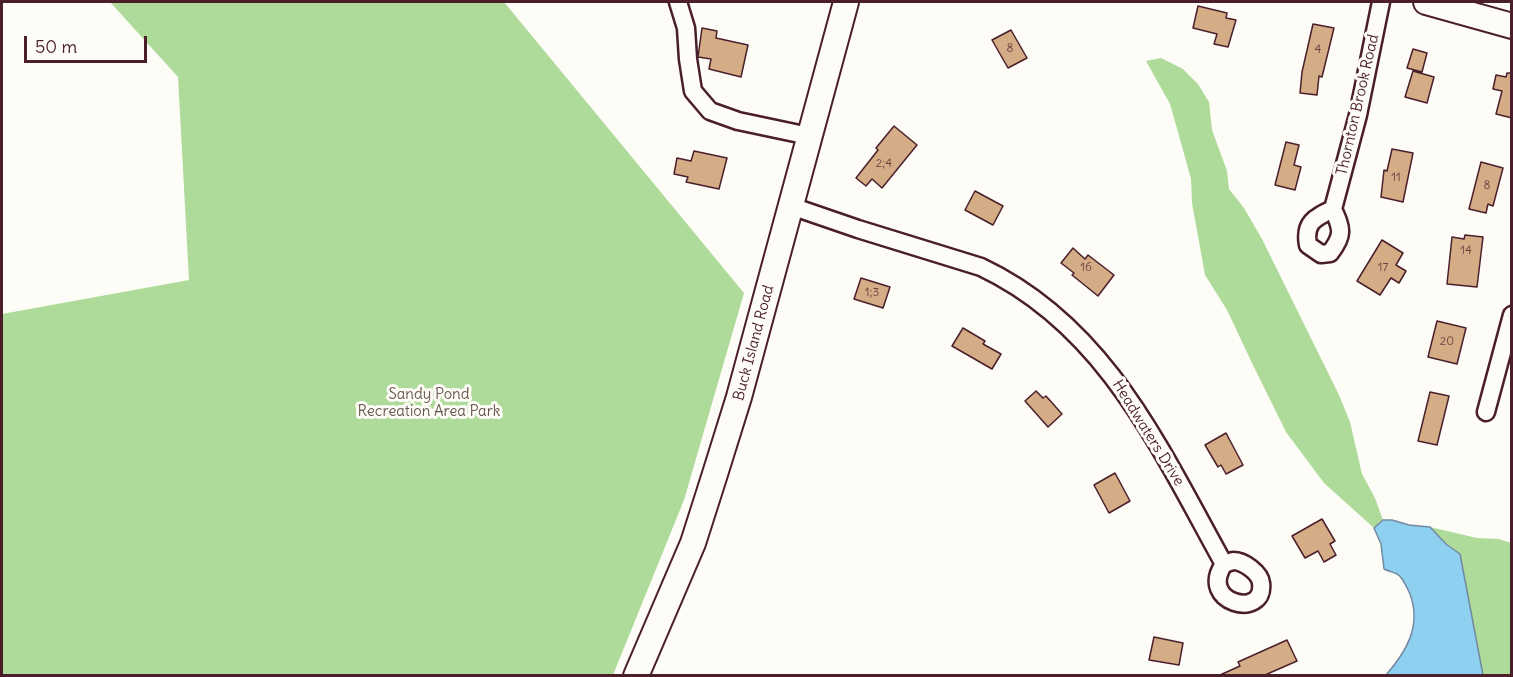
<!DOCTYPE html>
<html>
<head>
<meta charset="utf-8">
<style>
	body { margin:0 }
	#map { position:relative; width:1513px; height:677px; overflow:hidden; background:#fdfcf7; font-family:Delius,sans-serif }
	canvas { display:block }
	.frame { position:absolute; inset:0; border:3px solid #4a1f2b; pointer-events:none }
	.scale { position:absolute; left:24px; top:36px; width:123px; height:27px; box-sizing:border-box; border:3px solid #4a1f2b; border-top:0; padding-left:8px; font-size:18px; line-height:21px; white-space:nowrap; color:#4a1f2b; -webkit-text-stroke:4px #fdfcf7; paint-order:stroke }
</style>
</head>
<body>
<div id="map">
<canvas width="1513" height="677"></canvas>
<div class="frame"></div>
<div class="scale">50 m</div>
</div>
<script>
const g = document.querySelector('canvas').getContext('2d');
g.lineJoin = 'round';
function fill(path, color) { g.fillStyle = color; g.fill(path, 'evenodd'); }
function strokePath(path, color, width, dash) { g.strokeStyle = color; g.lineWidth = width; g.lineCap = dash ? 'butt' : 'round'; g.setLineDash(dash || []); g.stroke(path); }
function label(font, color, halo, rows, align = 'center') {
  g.font = font + ' Delius,sans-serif'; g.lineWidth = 6; g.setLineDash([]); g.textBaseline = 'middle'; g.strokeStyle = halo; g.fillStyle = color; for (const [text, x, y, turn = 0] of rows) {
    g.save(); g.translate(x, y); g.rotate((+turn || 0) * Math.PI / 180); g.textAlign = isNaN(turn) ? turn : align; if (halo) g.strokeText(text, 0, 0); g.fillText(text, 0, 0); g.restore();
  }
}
const green = new Path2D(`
	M110,2h394l240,291 -60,207 -71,175h-611v-361l187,-34 -11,-203z
	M1161,58l22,11 15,15 11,18 3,28 15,41 2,18 15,19 18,31 77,156 11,27 12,52 13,24 8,22 -9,8 -50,-45 -38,-51 -34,-69 -25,-53 -22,-35 -13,-72 -1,-24 -13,-47 -8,-28 -24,-43z
	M1430,527l47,11 22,1 12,4v132h-28l-9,-48 -21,-79 -7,-4z`);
const water = new Path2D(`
	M1383,520h9l17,5 21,2 16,17 14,10 23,121h-97c20,-23 36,-49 24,-81 -3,-6 -7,-17 -13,-20 -4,-2 -9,-3 -13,-5l-3,-25 -7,-16z`);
const building = new Path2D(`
	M1198,6l29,7 -1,5 10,2 -8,27 -14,-3 3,-10 -24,-6z
	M1313,24l21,4 -12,49 -3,-1 -2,19 -17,-2 2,-21z
	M702,28l15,3 -1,7 32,7 -7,32 -32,-8 2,-10 -13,-2z
	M1011,30l16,28 -19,10 -16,-28z
	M1413,49l14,4 -5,19 -15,-4z
	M1413,71l21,6 -7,26 -22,-6z
	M1507,73h5v45l-16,-4 6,-23 -9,-2 3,-14 10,2z
	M894,126l23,19 -35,43 -10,-9 -6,7 -10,-8 22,-28 -2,-2z
	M1286,142l13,3 -5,20 7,2 -6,23 -20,-5z
	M1392,149l21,4 -10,49 -22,-5 3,-27 3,1z
	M694,151l33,7 -8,31 -33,-7 2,-5 -14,-3 3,-16 14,3z
	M1481,162l22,6 -10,38 -5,-2 -2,9 -17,-4z
	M975,191l28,15 -10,19 -28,-15z
	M1465,235l18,2 -6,50 -30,-3 5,-47 12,2z
	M1382,240l21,13 -7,12 10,6 -7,12 -8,-5 -11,17 -23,-14z
	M1073,248l12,11 3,-4 26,20 -16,21 -26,-21 2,-2 -13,-10z
	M861,278l29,9 -7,21 -29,-9z
	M1437,321l29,7 -9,36 -29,-7z
	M963,328l22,13 -2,3 18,10 -9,15 -40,-23z
	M1036,391l7,7 3,-2 16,18 -14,13 -23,-26z
	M1430,392l19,4 -12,49 -19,-4z
	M1226,433l17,32 -17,9 -5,-9 -3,2 -13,-22z
	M1115,473l15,28 -21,12 -15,-28z
	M1322,519l13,22 -5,3 6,11 -12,7 -6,-11 -13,7 -13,-22z
	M1154,637l29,6 -4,22 -30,-5z
	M1287,640l10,21 -32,14h-45l20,-9 -2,-4z`);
const street = new Path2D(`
	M678,2l8,26 2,31 5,32 17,20 28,10 71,15
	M791,206l67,23 123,38c125,59 179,182 243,297 -27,39 42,56 37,19 -1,-10 -17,-22 -28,-22 -3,1 -6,2 -9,3
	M1333,209c-19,9 -29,14 -25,36l13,9 9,-1c14,-18 12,-24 3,-44l25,-94 23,-113
	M1486,412l26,-97`);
const secondary = new Path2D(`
	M1426,2l86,24
	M636,676l57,-133 22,-69 24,-77 107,-395`);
const numberNames = [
	["8",1010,49],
	["4",1318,50],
	["2;4",884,164],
	["11",1396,178],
	["8",1487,186],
	["14",1466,251],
	["16",1086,268],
	["17",1383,268],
	["1;3",872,293],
	["20",1447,342]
];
const streetNames = [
	["Thornton Brook Road",1358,105,-77],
	["Buck Island Road",754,343,-75],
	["Headwaters Drive",1148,433,58]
];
const parkNames = [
	["Sandy Pond",429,395],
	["Recreation Area Park",429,412]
];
fill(green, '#aedb99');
fill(water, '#8ed0ef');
strokePath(water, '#7389a1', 1.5);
fill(building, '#d4ac85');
strokePath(building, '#4a1f2b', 1.5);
strokePath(street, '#4a1f2b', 21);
strokePath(secondary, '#4a1f2b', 28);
strokePath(street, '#fdfcf7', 16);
strokePath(secondary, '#fdfcf7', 24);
label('12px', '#6c4242', null, numberNames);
label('15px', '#4a1f2b', '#fdfcf7', streetNames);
label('15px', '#68574c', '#fdfcf7', parkNames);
</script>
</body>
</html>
